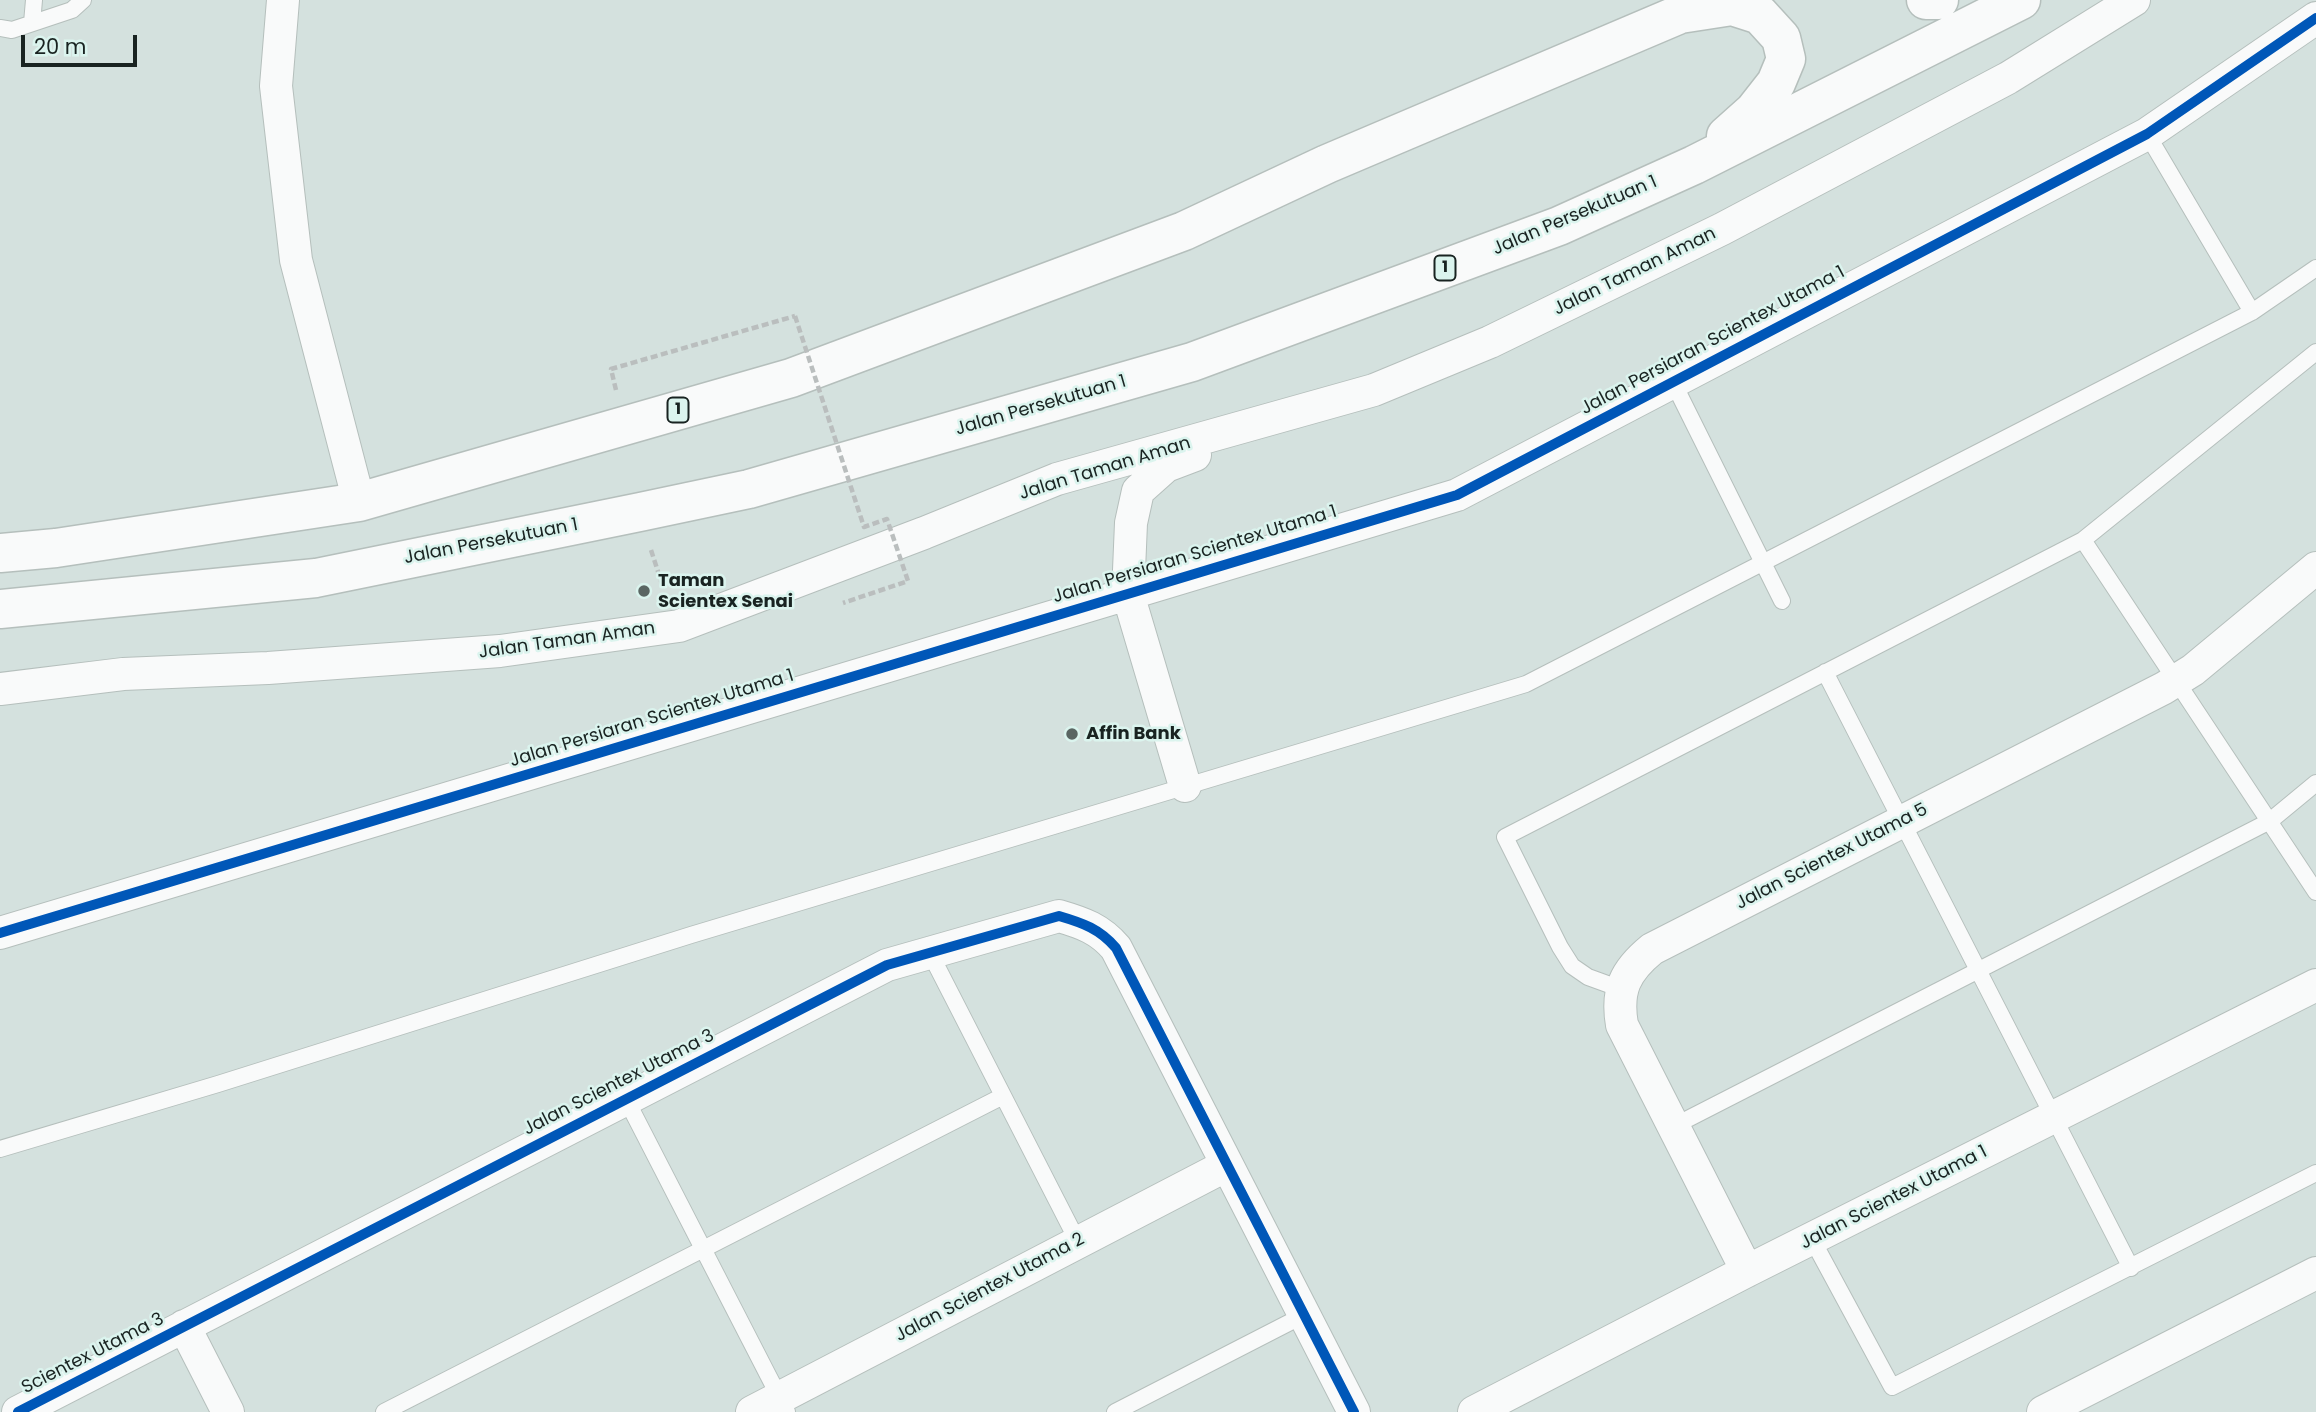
<!DOCTYPE html>
<html>
<head>
<meta charset="utf-8">
<style>
	body { margin:0 }
	#map { position:relative; width:2316px; height:1412px; overflow:hidden; background:#d4e1de; font-family:Poppins,sans-serif }
	canvas { display:block }
	.scale { position:absolute; left:21px; top:35px; width:116px; height:32px; box-sizing:border-box; border:4px solid #192321; border-top:0; padding-left:9px; font-size:21px; line-height:24px; white-space:nowrap; color:#192321; -webkit-text-stroke:5px #dbf4ee; paint-order:stroke }
</style>
</head>
<body>
<div id="map">
<canvas width="2316" height="1412"></canvas>
<div class="scale">20 m</div>
</div>
<script>
const g = document.querySelector('canvas').getContext('2d');
g.lineJoin = 'round';
function strokePath(path, color, width, dash) { g.strokeStyle = color; g.lineWidth = width; g.lineCap = dash ? 'butt' : 'round'; g.setLineDash(dash || []); g.stroke(path); }
function label(font, color, halo, rows, align = 'center') {
  g.font = font + ' Poppins,sans-serif'; g.lineWidth = 5; g.setLineDash([]); g.textBaseline = 'middle'; g.strokeStyle = halo; g.fillStyle = color; for (const [text, x, y, turn = 0] of rows) {
    g.save(); g.translate(x, y); g.rotate((+turn || 0) * Math.PI / 180); g.textAlign = isNaN(turn) ? turn : align; if (halo) g.strokeText(text, 0, 0); g.fillText(text, 0, 0); g.restore();
  }
}
const path = new Path2D(`
	M616,390l-5,-21 184,-53
	M651,550l13,40`);
const service = new Path2D(`
	M32,23l2,-23
	M0,28l12,2 60,-20 11,-10
	M2147,134l105,178
	M1673,382l109,219
	M2083,540l233,352
	M1825,672l306,596
	M930,953l148,289
	M1621,989l-33,-12 -16,-11 -12,-19 -55,-110 578,-297 233,-188
	M626,1099l161,313
	M1674,1126l596,-305 46,-38
	M0,1149l218,-65 473,-149 835,-251 726,-372 64,-44
	M1812,1239l80,148 424,-214
	M384,1412l619,-316
	M1115,1412l189,-97`);
const minor = new Path2D(`
	M283,0l-7,86 20,174 63,242
	M0,689l123,-15 145,-6 232,-17 179,-25 245,-93 133,-54 317,-89 116,-48 232,-113 286,-151 126,-78
	M1185,786l-57,-192 3,-71 7,-32 28,-25 29,-11
	M0,933l1457,-438 690,-361 169,-116
	M1747,1271l-125,-246c-6,-35 3,-54 30,-76l512,-261 29,-18 123,-102
	M184,1326l44,86
	M18,1412l869,-447 172,-49c24,7 41,13 57,32l238,464
	M752,1412l475,-247
	M1474,1412l273,-141 569,-286
	M2043,1412l273,-139`);
const trunk = new Path2D(`
	M1926,0h13
	M1680,14l52,-8 28,9 21,23 5,21 -10,24 -22,28 -28,25
	M0,553l56,-5 303,-46 432,-124 393,-147 143,-67 351,-149 27,-15
	M0,609l316,-31 324,-66 109,-23 443,-127 367,-136 135,-61 327,-165`);
const pathBridge = new Path2D(`
	M795,316l69,211 23,-8 21,62 -65,22`);
const cycleway = new Path2D(`
	M0,933l1457,-438 690,-361 169,-116
	M18,1412l869,-447 172,-49c24,7 41,13 57,32l238,464`);
const markers = [
	[644,591,7,"#5a6663"],
	[1072,734,7,"#5a6663"]
];
const shields = [
	[1445,268,21],
	[678,410,21]
];
const shieldNames = [
	["1",1445,268],
	["1",678,410]
];
const streetNames = [
	["Jalan Persekutuan 1",1575,216,-23],
	["Jalan Taman Aman",1635,272,-26],
	["Jalan Persiaran Scientex Utama 1",1713,341,-28],
	["Jalan Persekutuan 1",1041,406,-16],
	["Jalan Taman Aman",1105,469,-17],
	["Jalan Persekutuan 1",491,542,-11],
	["Jalan Persiaran Scientex Utama 1",1195,555,-17],
	["Jalan Taman Aman",567,641,-8],
	["Jalan Persiaran Scientex Utama 1",652,719,-17],
	["Jalan Scientex Utama 5",1832,857,-27],
	["Jalan Scientex Utama 3",619,1083,-27],
	["Jalan Scientex Utama 1",1894,1198,-27],
	["Jalan Scientex Utama 2",990,1288,-28],
	["Scientex Utama 3",93,1354,-27]
];
const poiNames = [
	["Taman",658,581],
	["Scientex Senai",658,602],
	["Affin Bank",1086,734]
];
strokePath(service, '#b5bfbc', 18);
strokePath(minor, '#b5bfbc', 34);
strokePath(trunk, '#b5bfbc', 41);
strokePath(path, '#babebe', 4.5, [7, 3.5]);
strokePath(service, '#f9fafa', 16);
strokePath(minor, '#f9fafa', 32);
strokePath(trunk, '#f9fafa', 38);
strokePath(pathBridge, '#babebe', 4.5, [7, 3.5]);
strokePath(cycleway, '#0057b8', 10);
for (const [x, y, r, color] of markers) { const dot = new Path2D(); dot.arc(x, y, r, 0, 2 * Math.PI); g.fillStyle = color; g.fill(dot); strokePath(dot, '#dbf4ee', 2.5); }
for (const [x, y, w] of shields) { const box = new Path2D(); box.roundRect(x - w / 2, y - 12.5, w, 25, 5); g.fillStyle = '#dbf4ee'; g.fill(box); strokePath(box, '#192321', 2); }
label('bold 16px', '#192321', null, shieldNames);
label('18px', '#192321', '#dbf4ee', streetNames);
label('bold 18px', '#192321', '#dbf4ee', poiNames, 'left');
</script>
</body>
</html>
